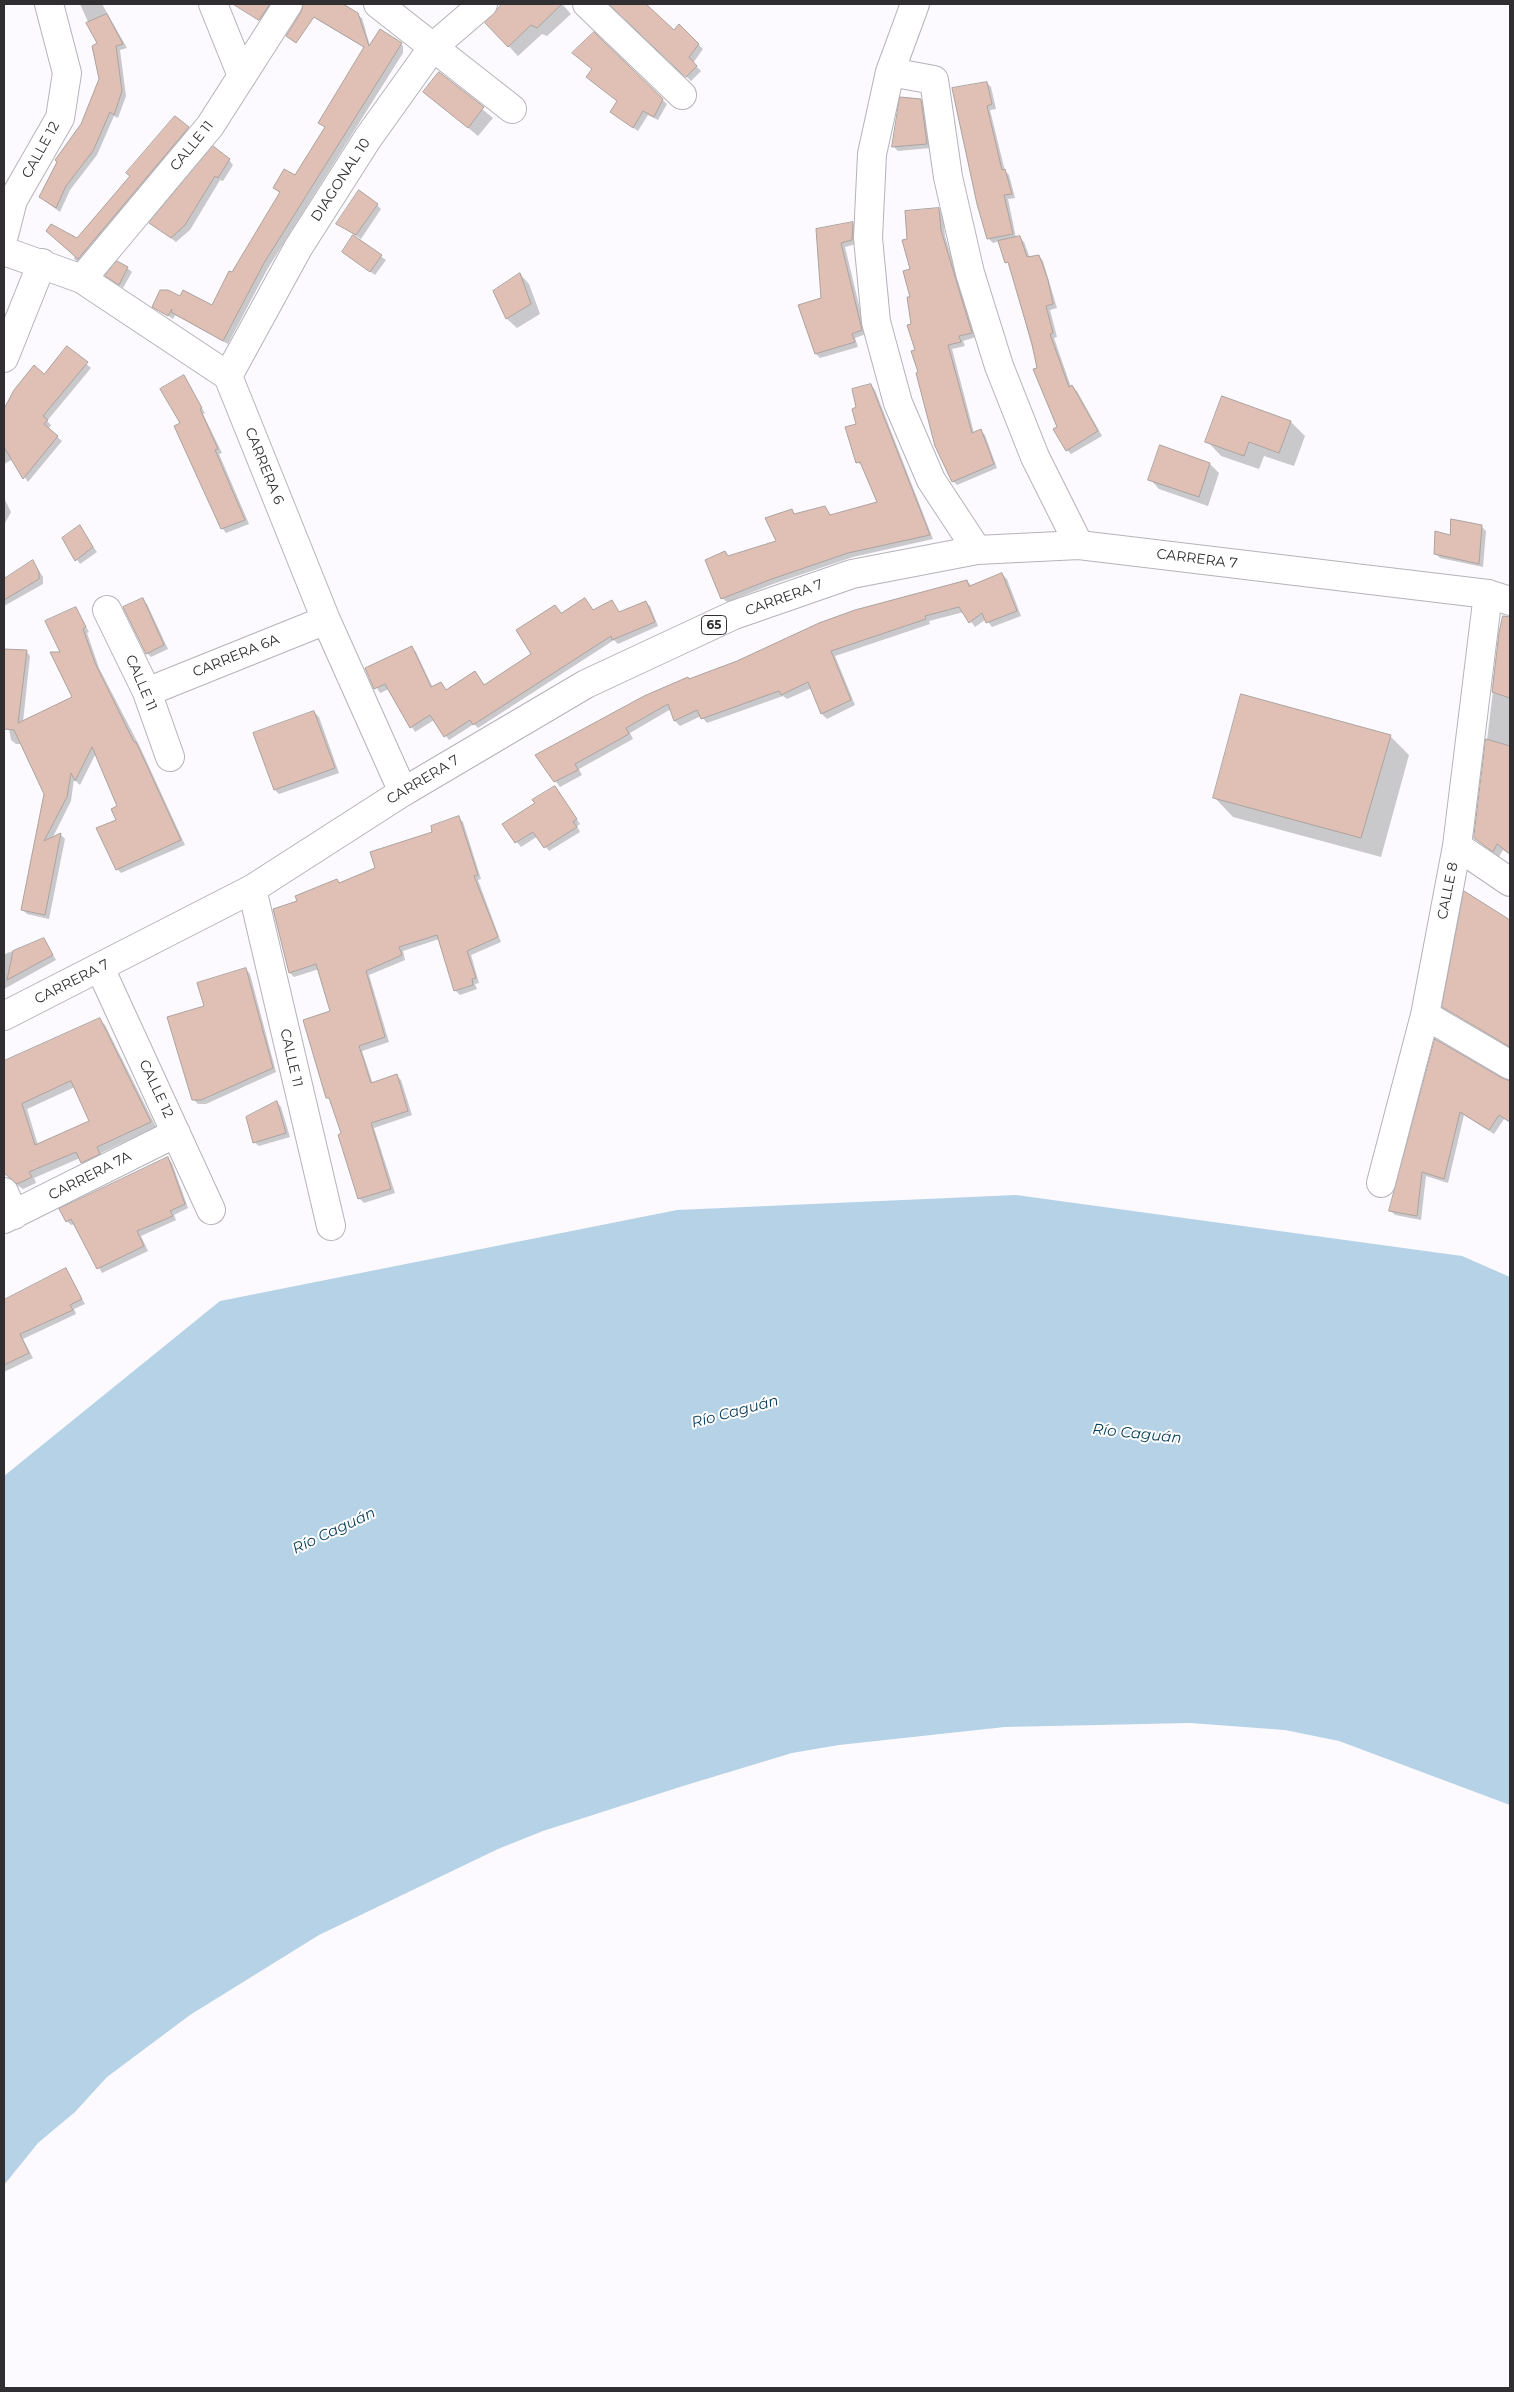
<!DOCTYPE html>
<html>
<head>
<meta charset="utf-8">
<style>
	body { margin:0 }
	#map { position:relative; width:1514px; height:2392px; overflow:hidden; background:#fcfafe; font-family:Montserrat,sans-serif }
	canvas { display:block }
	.frame { position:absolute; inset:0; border:5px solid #302e31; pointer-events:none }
</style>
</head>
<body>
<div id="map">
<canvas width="1514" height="2392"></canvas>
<div class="frame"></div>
</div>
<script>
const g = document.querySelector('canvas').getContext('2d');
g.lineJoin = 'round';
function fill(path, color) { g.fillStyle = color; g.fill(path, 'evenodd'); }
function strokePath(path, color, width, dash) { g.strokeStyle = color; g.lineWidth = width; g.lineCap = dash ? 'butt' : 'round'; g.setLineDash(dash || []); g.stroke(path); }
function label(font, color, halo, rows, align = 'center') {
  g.font = font + ' Montserrat,sans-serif'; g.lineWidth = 4; g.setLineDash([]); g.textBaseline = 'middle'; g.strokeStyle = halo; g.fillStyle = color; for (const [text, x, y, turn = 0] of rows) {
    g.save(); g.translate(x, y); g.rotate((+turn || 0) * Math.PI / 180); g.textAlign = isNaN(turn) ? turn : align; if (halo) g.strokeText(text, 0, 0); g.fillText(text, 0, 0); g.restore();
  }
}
const water = new Path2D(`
	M1016,1195l446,61 48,21v528l-171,-64 -54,-11 -95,-7 -185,4 -166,18 -47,8 -109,33 -140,45 -45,18 -179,86 -129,80 -83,62 -32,35 -37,31 -34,42v-709l216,-175 457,-91z`);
const shadow = new Path2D(`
	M80,4h22l25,44 -7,2 6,46 -8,22 -4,-2 -17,39 -27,35 -10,22 -15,-11 37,-77 18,-45 -2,-35z
	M234,4h36l-3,6 3,4 -6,9z
	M318,4h22l22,14 8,28 28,-4 5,4v7l-135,215 -40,76 -53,-29 -2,4 -20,-13 27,-8 33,8 67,-113 -6,-5 22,-11 30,-49 -7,-5 46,-75 -49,-29 -4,-4z
	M506,4h56l9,10 -24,22 -5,-2 -24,22 -31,-33z
	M611,4h34l29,28 5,-6 24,23 -10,14 8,8 -10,10z
	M594,34l73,70 -9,16 -10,-5 -10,16 -27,-19 8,-11 -26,-31z
	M439,73l54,45 -15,18 -53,-44z
	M987,83l4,4 5,22 -6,1 15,61 4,4 6,23 -7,1 8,39h4l4,4 6,16 9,-2 4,5 14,47 -7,2 7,27 -3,1 17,49 6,4 25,45 -31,18 -4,-4 -29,-81 -28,-103 -3,-4 -8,-21 -6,2 -5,-5 -10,-34z
	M920,100l5,4 6,44 -33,3 -4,-4z
	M188,128l4,4 -113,131 -5,-4 4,-19z
	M229,160l4,5 -10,16 -3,-1 -30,50 -14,12 -25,-19z
	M377,205l4,4 -20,30 -23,-15z
	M938,209l5,5 2,22 31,101 -13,4 2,5 -13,3 22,84 7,-2 4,4 12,33 -40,17 -4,-4 -34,-108 -7,-48 -3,-85z
	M853,223l4,4 -1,17 -11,3 21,87 -11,4 3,9 -38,11 -4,-4 6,-55 -5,-69z
	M353,237l33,23 -11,15 -32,-23z
	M127,268l5,4 -9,16 -12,-8z
	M520,274l9,10 11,30 -23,14 -10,-9 -12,-28z
	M67,347l24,21 -44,53 4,4 -3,4 14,12 -34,41 -15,-23 -9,5v-52l11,-21 29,-15z
	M183,377l22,36 -2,1 19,39 -3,1 30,70 -23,9 -4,-5 -41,-105z
	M871,385l4,5 58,149 -80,18 -80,27 -46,18 -5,-4 3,-46 4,5 49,-15 14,-31 4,4 29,-8 6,9 48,-13 -16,-37 -6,-4 1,-54z
	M1291,422l14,14 -11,30 -30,-10 -5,13 -38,-13 -14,-15z
	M1161,447l49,17 9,9 -11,33 -49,-17 -9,-10z
	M4,498l7,14 -7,13z
	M1481,526l5,5 -3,36 -43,-9 -5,-5 16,-17z
	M80,527l17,25 -17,12 -16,-25z
	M33,562l10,15v7l-39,22v-26z
	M1002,574l5,5 14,37 -29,11 -6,-8 -11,8 -11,-15 -35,9 1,3 -95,32 20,49 -28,14 -5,-5 -10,-26 -25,11 -4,-3 -76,27 -6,-7 -21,10 -5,-5 -4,-12 -41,24 3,6 -54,30 3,6 -22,12 -23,-31 152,-76 278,-99 5,5z
	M142,600l5,4 21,45 -17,8 -4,-4z
	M585,600l9,11 18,-9 8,11 25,-11 5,4 8,20 -40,18 -4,-4 -136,88 -4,-4 -25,16 -15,-20 -19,12 -26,-43 -9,4 -14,-24 46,-21 4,4 17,36 7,-5 7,8 32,-14 6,9 48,-31 22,-48 7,7z
	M76,609l13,23 -2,1 12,35 41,79 45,98 -64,28 -4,-4 2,-62 -23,-54 -16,32 -6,-6 -3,22 -19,38 9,-4 4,4 -16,80 -22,-5 -4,-4 23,-116 -25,-54 -1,4h-4l-5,-4 -7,-41v-49l22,1 4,5 -7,66 51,-25 -12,-43z
	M1499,642l11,3v210l-7,-5 -4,7 -24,-19z
	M314,712l5,5 20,56 -60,21 -4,-4 -20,-56z
	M1390,736l19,19 -28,102 -148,-40 -19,-20z
	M555,787l25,37 -3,2 3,6 -31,19 -11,-15 -17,11 -18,-22 33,-21z
	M459,818l4,4 18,57 -3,1 23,62 -30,13 8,28 -4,1 2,5 -17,6 -5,-5 -16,-51 -36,12 2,9 -36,15 20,67 -27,9 11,33 24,-8 4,4 11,35 -38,13 21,65 -31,10 -4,-4 -18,-65 -10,-122 -13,-43 -25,8 -4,-4 -16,-63 24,-8 39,-22 4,4 35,-15z
	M1465,893l45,29v126l-66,-41z
	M44,939l12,21 -52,29v-37l1,2z
	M246,969l4,5 26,98 -70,32h-8l-5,-5 13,-92z
	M99,1019l6,6 51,102 -55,26 3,6 -17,9 -7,-10 -46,20 2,5 -13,6 -11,-7 -8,-12v-105zM75,1087l16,35 -53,23 -11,-36z
	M1436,1041l66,39 8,2v40l-6,-3 -10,15 -30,-19 -16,68 -22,-7 -5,44 -26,-5 -5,-5z
	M277,1102l4,5 9,30 -31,9 -5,-4z
	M168,1158l4,5 16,45 -14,7 2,5 -35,16 7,15 -46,22 -27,-49 -4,1 -4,-4z
	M66,1270l19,34 -11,5 2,5 -53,25 10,19 -29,14v-71z`);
const building = new Path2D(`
	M233,4h37l-11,16z
	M303,4h40l15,9 11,33 11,-17 22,14 -138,220 -41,78 -52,-29 1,-3 -4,7 -16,-9 8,-17h8l12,6 3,-6 29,15 17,-34 3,1 48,-80 -7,-4 11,-19 11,6 30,-48 -7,-4 46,-76 -50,-30 -18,26 -10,-7 15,-24z
	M502,4h60l-25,24 -6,-3 -23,22 -23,-24z
	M609,4h37l28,26 5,-6 20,20 -10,13 8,9 -11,11z
	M107,14l16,30 -7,2 6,45 -8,24 -4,-3 -17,39 -27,35 -10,22 -17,-11 18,-35 -2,-2 26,-36 18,-45 -7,-33 5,-3 -11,-20z
	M594,32l69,67 -9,18 -11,-6 -10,17 -23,-16 7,-11 -31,-24 6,-8 -20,-16z
	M439,72l45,35 -16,21 -45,-36z
	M987,82l5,22 -5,2 15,64 3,-1 7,25 -8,1 9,39 -26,5 -10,-35 -25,-116z
	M900,97l21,2 6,45 -35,3z
	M175,116l14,11 -111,132 -32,-28 5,-7 26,14 53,-62 -4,-3z
	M213,146l17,13 -12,19 -3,-2 -30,49 -14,13 -22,-15z
	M359,190l19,14 -22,31 -20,-11z
	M939,208l2,22 31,103 -13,3 2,6 -13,3 24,88 9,-4 13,35 -42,18 -17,-36 -19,-73 2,-1 -7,-21 4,-1 -8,-25 4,-1 -4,-27h3l-7,-26 7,-2 -8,-29 5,-1 -2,-28z
	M853,222l-1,18 -11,3 21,87 -10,4 3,8 -40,12 -17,-49 23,-7 -5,-69z
	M353,235l29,20 -12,17 -28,-20z
	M1020,236l7,21 12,-2 9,25 5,24 -7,2 7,27 -3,1 19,53 3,-2 26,46 -32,20 -13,-22 4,-2 -24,-58 4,-1 -5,-24 -24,-82 -3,1 -7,-22z
	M117,261l11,6 -9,18 -14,-9z
	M520,273l11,31 -25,15 -13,-28z
	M67,346l21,16 -45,54 5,4 -4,4 14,12 -35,43 -19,-32v-38l10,-19 20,-25 10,9z
	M184,375l18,33 -2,1 18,40 -3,1 30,70 -24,9 -47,-103 6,-3 -20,-34z
	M871,384l59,151 -82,18 -79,27 -48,19 -16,-39 20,-9 3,5 48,-15 -11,-23 27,-9 2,5 31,-8 5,9 47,-13 -17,-40 -4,1 -11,-36 11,-3 -4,-15 4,-2 -4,-18z
	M1222,396l69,25 -12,32 -30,-11 -5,14 -39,-14z
	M1160,445l50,18 -11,34 -51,-17z
	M1451,519l31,6 -3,39 -45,-10 1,-23 15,4z
	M80,525l13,22 -18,14 -13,-23z
	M33,560l6,12v7l-35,21v-21z
	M1002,573l15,38 -31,12 -4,-10 -13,10 -10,-16 -34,9 1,3 -95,32 20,49 -30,14 -13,-32 -27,13 -2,-4 -78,28 -4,-9 -23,11 -6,-17 -42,24 3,6 -54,30 3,6 -24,12 -19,-27 109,-59 44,-19 1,2 48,-18 82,-38 36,-13 112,-30 2,6z
	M143,598l21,47 -18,9 -23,-47z
	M585,598l8,12 19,-10 7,12 27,-11 9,21 -43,18 -1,-4 -138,89 -3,-5 -26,17 -14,-22 -20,13 -25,-44 -11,5 -9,-21 47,-22 19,41 10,-5 5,8 29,-19 9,14 47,-31 -15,-24 39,-25 6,8z
	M76,607l10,20 -3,2 12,34 39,79h2l45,98 -65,30 -20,-42 20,-8 -5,-11 6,-3 -25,-59 -17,34 -4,-8 -4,24 -23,44 17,-8 -16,82 -24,-5 23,-116 -30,-64 -10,-1v-80l23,1 -9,73 54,-26 -22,-45h10l-15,-31z
	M1503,616l7,1v81l-18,-6 7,-59z
	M1241,694l150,41 -30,103 -148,-40z
	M314,711l21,57 -61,22 -21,-57z
	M1486,739l24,7v108l-13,-10 -4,8 -19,-14z
	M555,786l22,33 -4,3 4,5 -33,21 -11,-16 -18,11 -13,-19 33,-21 -3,-3z
	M459,816l19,59 -4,1 24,61 -31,14 9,27 -4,1 1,6 -19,6 -17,-56 -38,12 3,8 -36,16 19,66 -26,9 12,37 26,-9 11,37 -37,12 20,66 -33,10 -20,-64 3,-2 -12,-35h-3l-23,-78 27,-9 -14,-47 -27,9 -16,-64 24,-8 -2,-5 42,-17 2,4 36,-15 -5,-16 62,-20 -1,-6z
	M1464,891l46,29v127l-68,-40z
	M44,938l9,17 -46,25 6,-29z
	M246,968l27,100 -72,32h-9l-25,-83 37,-11 -7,-23z
	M100,1018l51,104 -54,25 3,7 -19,9 -5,-11 -47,20 3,5 -15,7 -13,-11v-112zM71,1081l18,40 -54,24 -13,-41z
	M1435,1039l67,39 8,3v41l-11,-7 -10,15 -29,-18 -16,67 -22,-7 -5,44 -28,-5z
	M277,1101l9,32 -33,10 -7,-26z
	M168,1157l17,47 -15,7 3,5 -36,15 7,15 -47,23 -26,-50 -5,3 -7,-13z
	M66,1268l16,31 -12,6 3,5 -53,24 9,19 -25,12v-65z`);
const street = new Path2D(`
	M213,4l29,72
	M378,4l134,105
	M587,4l95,91
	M915,4l-25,68 -18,82 -4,84 8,84 22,81 33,77 46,70
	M890,72l44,8 14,97 22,96 29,93 36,91 44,88
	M4,235l9,-35 47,-82 7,-45 -18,-69
	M4,251l78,28 146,97 98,244 77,172
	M82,279l128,-153 78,-122
	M4,358l38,-95
	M228,376l70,-128 70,-110 65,-91 50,-43
	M107,610l40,82 23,65
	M147,692l179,-72
	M1457,846l53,36
	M252,889l79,337
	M100,968l111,242
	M1425,1015l85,50
	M1381,1183l44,-168 32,-169 31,-252
	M4,1192l10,23
	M4,1219l172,-86`);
const primary = new Path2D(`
	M4,1016l248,-127 151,-97 183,-108 148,-69 118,-41 125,-24 102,-5 409,49 22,7`);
const shields = [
	[714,625,25]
];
const shieldNames = [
	["65",714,625]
];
const streetNames = [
	["CALLE 11",192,146,-51],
	["CALLE 12",41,150,-61],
	["DIAGONAL 10",341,180,-57],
	["CARRERA 6",264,466,68],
	["CARRERA 7",1197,559,7],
	["CARRERA 7",784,598,-20],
	["CARRERA 6A",236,656,-22],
	["CALLE 11",141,683,67],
	["CARRERA 7",423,780,-31],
	["CALLE 8",1448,891,-79],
	["CARRERA 7",72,982,-27],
	["CALLE 11",291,1058,77],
	["CALLE 12",156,1089,65],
	["CARRERA 7A",90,1176,-27]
];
const waterNames = [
	["Río Caguán",735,1412,-15],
	["Río Caguán",1137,1434,6],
	["Río Caguán",334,1531,-25]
];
fill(water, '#b6d2e6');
fill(shadow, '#0003');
fill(building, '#e0bfb4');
strokePath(building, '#aba3a0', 1);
strokePath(street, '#b6b2b9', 30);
strokePath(primary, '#b6b2b9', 30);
strokePath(street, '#fff', 28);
strokePath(primary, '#fff', 28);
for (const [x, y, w] of shields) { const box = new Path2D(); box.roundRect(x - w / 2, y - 9.5, w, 19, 4); g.fillStyle = '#fff'; g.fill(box); strokePath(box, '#302e31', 1); }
label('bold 12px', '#302e31', null, shieldNames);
label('14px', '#302e31', '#fff', streetNames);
label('italic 15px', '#053c57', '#fff', waterNames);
</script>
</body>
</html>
